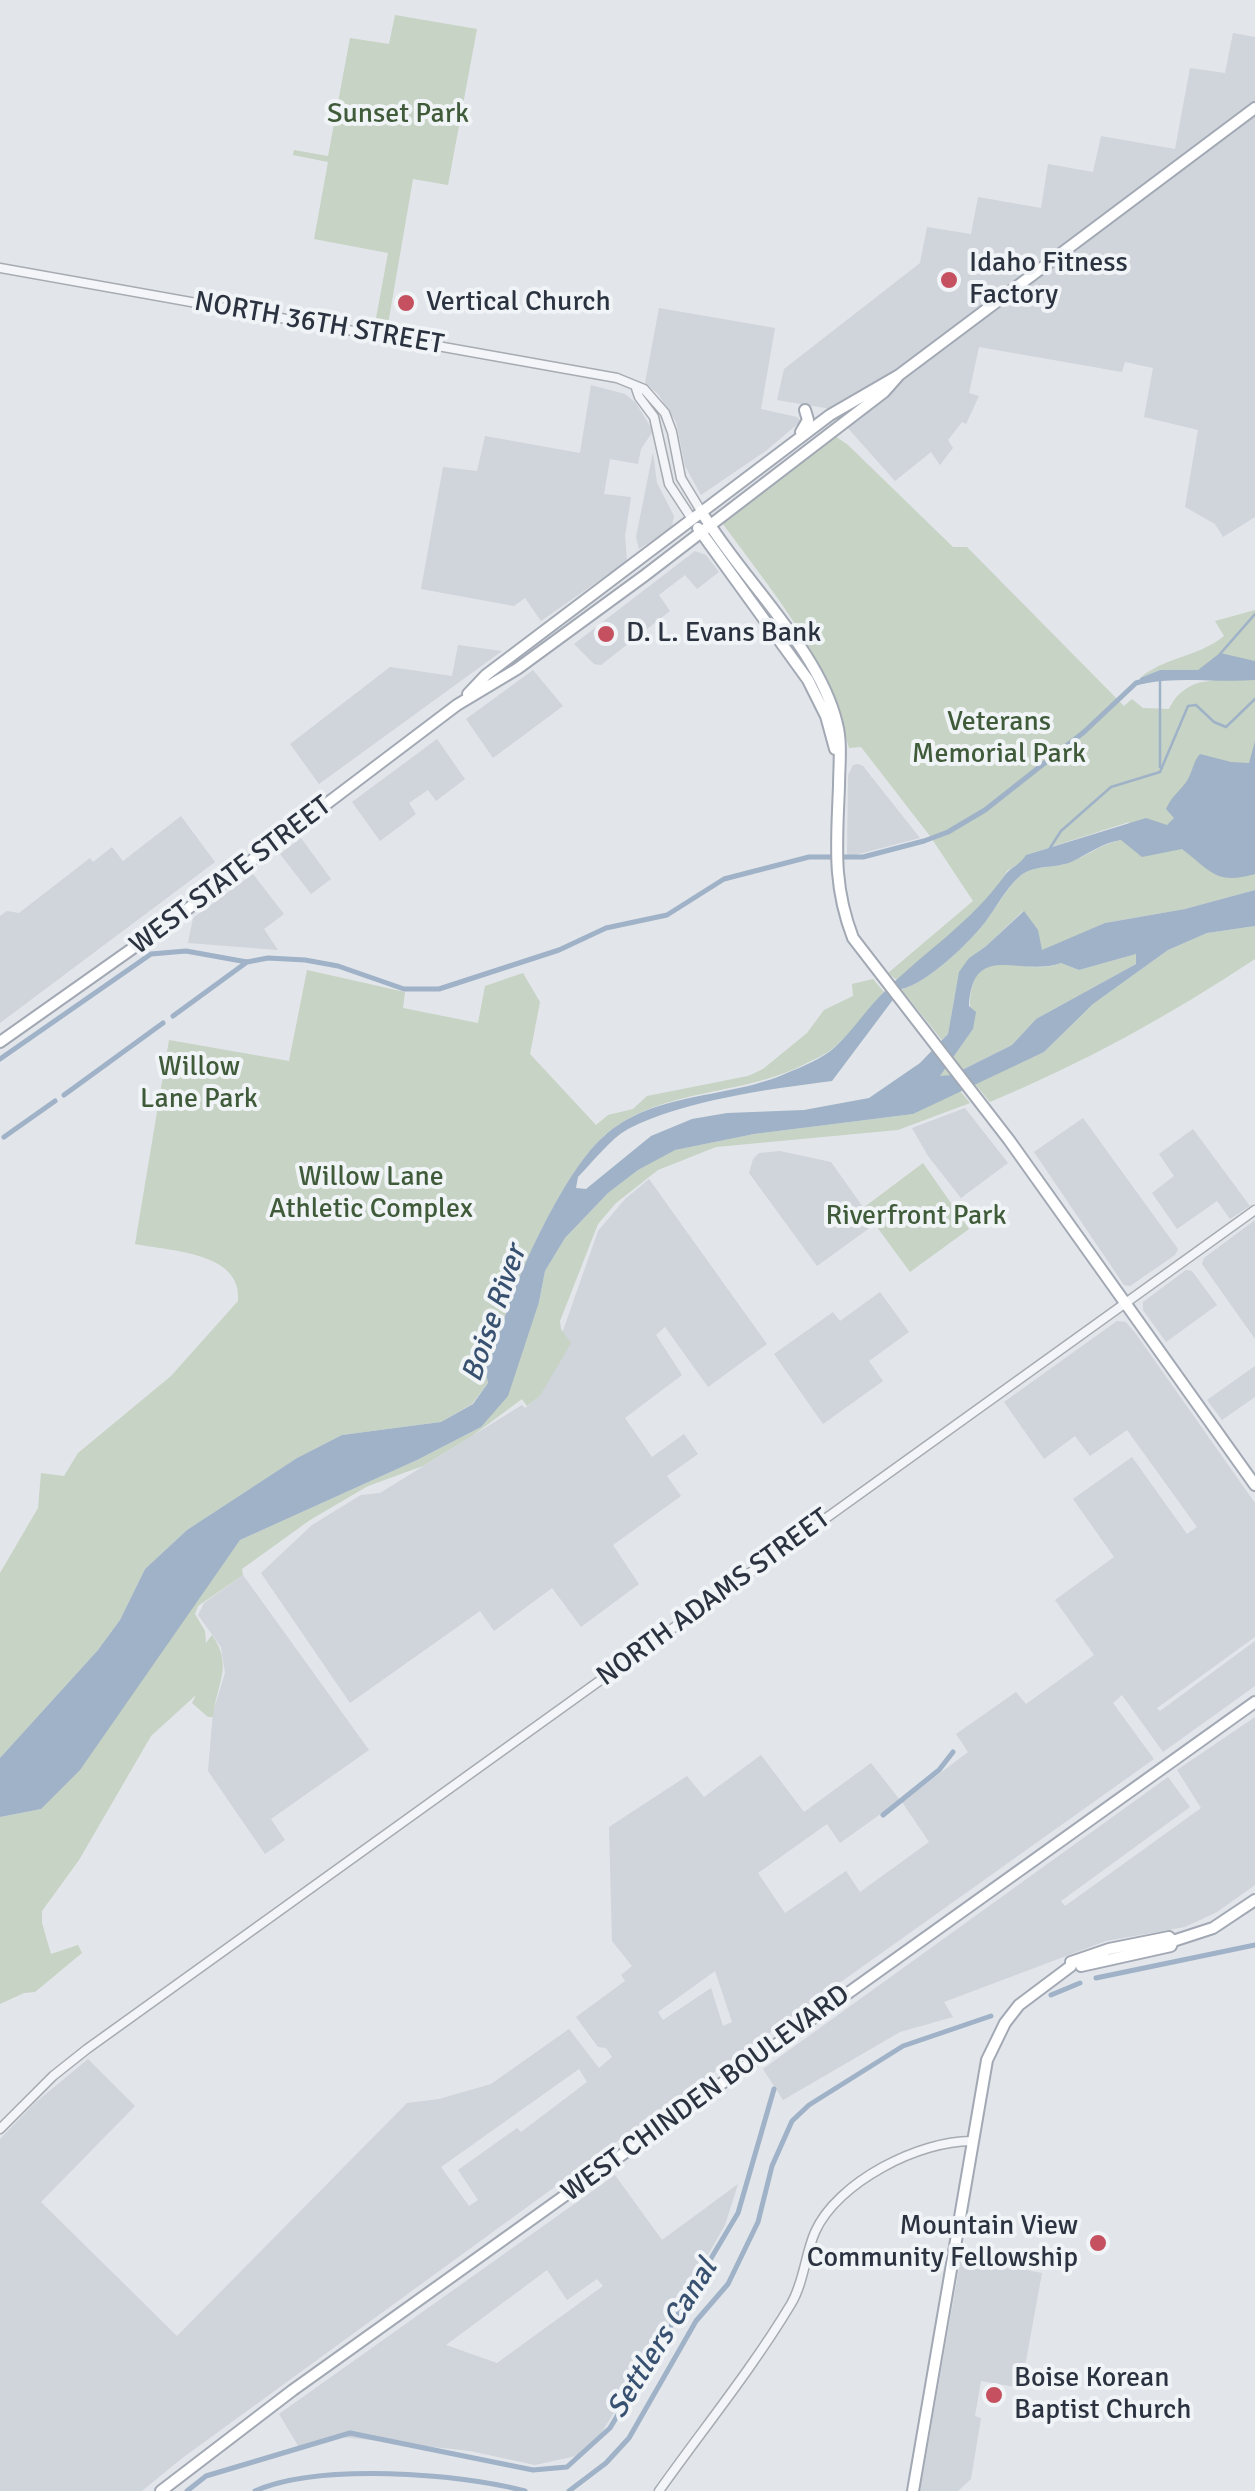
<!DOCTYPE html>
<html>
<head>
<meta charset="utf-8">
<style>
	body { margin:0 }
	canvas { display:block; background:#e2e5e9 }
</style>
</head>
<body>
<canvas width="1255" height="2491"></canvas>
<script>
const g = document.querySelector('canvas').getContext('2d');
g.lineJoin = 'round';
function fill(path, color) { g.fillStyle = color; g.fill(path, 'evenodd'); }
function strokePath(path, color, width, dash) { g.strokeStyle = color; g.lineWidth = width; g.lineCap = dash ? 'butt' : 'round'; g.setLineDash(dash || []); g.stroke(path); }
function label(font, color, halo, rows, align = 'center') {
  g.font = font + ' Signika,sans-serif'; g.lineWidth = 8; g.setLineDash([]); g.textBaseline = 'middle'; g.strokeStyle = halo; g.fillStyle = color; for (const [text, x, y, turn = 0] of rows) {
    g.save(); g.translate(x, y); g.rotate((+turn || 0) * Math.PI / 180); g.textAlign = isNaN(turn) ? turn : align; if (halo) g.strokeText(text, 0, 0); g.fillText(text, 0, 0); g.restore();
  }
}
const built = new Path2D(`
	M1233,33l22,4v480l-32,20 -8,-13 -30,-17 13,-77 -54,-13 9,-49 -28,-6 -3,10 -143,-25 -10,46 10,3 -13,28 -4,-2 -14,18 5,8 -13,17 -9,-13 -36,29 -64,-72 -54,-9 7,-31 136,-106 7,-36 44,7 7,-37 63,11 7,-44 45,8 8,-36 74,13 15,-81 35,5z
	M659,308l116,20 -14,81 36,8 4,4 -34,29 -66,45 -16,-29 -9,-44 -18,-28 -13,-11z
	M591,385l34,9 11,9 17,28 -12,18 -3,15 -28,-5 -6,35 27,3 -6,39 2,25 -86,60 -16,-23 -11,8 -93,-17 22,-122 34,4 8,-35 95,17z
	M653,452l4,31 17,33 -2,10 -7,6 -26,17 -3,-12z
	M695,551l11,4 13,17 -22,17 -12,-14 -26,20 11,16 -69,54 -7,-1 -20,-20z
	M458,645l44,6 -183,133 -29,-40 100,-77 62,9z
	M533,670l30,36 -70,52 -27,-39z
	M437,739l28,40 -29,22 -8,-11 -19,13 7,11 -36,27 -28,-39z
	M858,764l5,2 57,72 -73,19 1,-82 5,-10z
	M181,816l34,46 -215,161v-107l7,-5 12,2 71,-55 3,4 19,-15 11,14z
	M301,838l30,41 -20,15 -31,-40z
	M253,874l31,40 -20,15 14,21 -90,-7 5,-25z
	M965,1108l43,55 -47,35 -33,-42 -16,-28z
	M1083,1118l95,131 -3,6 -45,31 -6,-1 -90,-133z
	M1193,1129l57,77 -20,13 -13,-18 -40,28 -25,-36 22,-17 -15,-22z
	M780,1151l51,11 44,62 -58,42 -68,-93 4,-14 6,-6z
	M649,1179l118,165 -59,43 -43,-60 -9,8 26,40 -57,43 27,39 32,-23 14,20 -31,22 14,20 -68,49 26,39 -58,43 -29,-39 -58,43 -14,-20 -130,92 -89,-130 51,-48 49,-30 19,-2 142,-88 3,3 15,-12 58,-165 27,-32z
	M1255,1220v119l-53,-75 2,-6z
	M1186,1270l6,1 25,34 -51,37 -23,-32v-8z
	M880,1292l29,40 -40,29 14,20 -60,43 -49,-70 59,-42 7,9z
	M1117,1321l9,1 10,12 119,169v134l-98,71 3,3 95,-70v45l-92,66 -41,-57 -9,8 41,56 -528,376 -445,324 -39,32h-142v-352l35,-36 53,-44 47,47 -94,96 136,134 230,-233 32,-4 52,-15 78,-55 30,39 13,-11 -6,-9 -8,-1 -22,-30 49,-36 -4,-6 11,-9 -20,-25 -3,-114 78,-51 17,21 57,-42 43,57 67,-49 29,37 -60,43 -13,-19 -69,49 27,40 61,-42 14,21 69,-50 -27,-40 66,-50 -12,-18 60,-42 10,12 68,-49 -39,-55 59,-43 -41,-58 59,-42 55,77 10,-7 -70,-97 -37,26 -15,-20 -31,23 -40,-57zM715,1971l17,51 -9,4 -12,-38 -48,32 -5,-8zM579,2069l8,13 -66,50 -4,-4 -59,42 20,30 -9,6 -28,-39z
	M1255,1366v31l-33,23 -15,-20z
	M243,1575l126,175 -98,69 14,21 -20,14 -57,-83 5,-59 12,-39 -4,-26 -23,-32 6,-12z
	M1255,1717v168l-38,27 -32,15 -79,14 -162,61 9,15 -53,15 -117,68 -20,-31 405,-292 22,30 -129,94 4,5 136,-98 -24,-38z
	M615,2175l47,65 76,-56 -13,41 -73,127 -52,83 -24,21 -41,9 -65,-14 -128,-14 -42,12 -21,-35zM547,2270l20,30 30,-21 6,7 -106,77 -51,-18z
	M961,2257l81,16 -21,115 -40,-7 -6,35 6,2 -10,61 -13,12h-38z`);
const green = new Path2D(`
	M395,15l82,14 -29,156 -35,-6 -26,151 -13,-1 14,-76 -74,-14 14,-77 -35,-7 1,-5 34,6 22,-118 39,6z
	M835,436l13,9 105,102h14l157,159 8,-7 11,9 26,1c8,-18 25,-28 44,-28l-15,-11h-38l-20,8c24,-21 59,-21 84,-42l-9,-15 40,-11v280l-70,19 -80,14 -59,27h-5l-18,-39 -38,36 -16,11 -13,31 -8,45 -6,6 -41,-51c26,-5 69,-47 85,-68 11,-15 20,-31 33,-44 11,-11 31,-9 45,-13 20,-5 35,-20 57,-24l8,-18 -103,33 -2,5 -17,11 -11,19 -22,23 -72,71 -14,-11 85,-72 -43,-65 -69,-89 -12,1c-24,-96 -69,-146 -126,-224z
	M1255,926v33c-84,56 -172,104 -265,143l-15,-18 69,-32 49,-48 75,-54 39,-17z
	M1136,954v10l-100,55 -24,26 -60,30 -13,2 34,-48c-6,-33 -6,-72 41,-65 18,3 29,6 47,-1l18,7z
	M307,970l98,22 -2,16 75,15 7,-37 38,-13 17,29 -10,52 66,71 12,-10 25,-6 14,-13 101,-20 15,-7 44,-36 17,-23 29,-14 -1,-12 21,-5 11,13c-12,15 -38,46 -52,57 -7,6 -18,10 -27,15 -64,33 -144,23 -200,71 -35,30 -75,114 -92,159 -10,24 -14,47 -29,70l4,19 -16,21 -31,18 -99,13 -45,23 -110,72 -42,39 -25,51 -22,30 -98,108v-185l38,-65 3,-35 23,3 14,-23 93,-77 67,-75c5,-49 -68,-50 -103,-57l34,-204 120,21z
	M960,1091l10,12 -72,27 -182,17 -58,23 -42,33 -18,21 -38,97 1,8 10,14 -31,53 -13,10 -5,-7 -50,37 -49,30 -55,20 -58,34 -68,49 1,6 -45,31 -3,8 10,17 1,12 6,-8c22,31 4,49 1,82h-5l-16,-14 4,-8 -45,41 -72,124 -37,51v12l9,31 27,-9 4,8 -47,39 -11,1 -24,11v-187l41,-8 199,-269 177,-80 64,-33 58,-125 6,-31 20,-33 43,-45 30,-23 36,-20 80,-16 159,-20z
	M923,1163l46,66 -59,43 -47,-64z`);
const water = new Path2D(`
	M1220,653l35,8v19c-37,3 -76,-4 -113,4l-2,-6 20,-8h38z
	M1255,741v133c-39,11 -43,-2 -73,-25l-40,8 -21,-17c-20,3 -32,14 -50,22 -16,7 -39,2 -52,15 -14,13 -22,29 -33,44 -16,21 -59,63 -85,68l-69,92c-62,8 -148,19 -204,48 -18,10 -35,33 -50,48l-2,11 10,1 65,-53 41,-17 35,-6 77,-3 65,-12 51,-35 28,-29 11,-62 10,-14 16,-11 39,-36 14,19 4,20 63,-27 80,-14 70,-19v36l-48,7 -39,17 -75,54 -49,48 -131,62 -159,20 -79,16 -37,20 -30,23 -43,45 -20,33 -6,31 -31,94 -27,31 -64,33 -177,80 -160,230 -39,39 -41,8v-59l98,-108 22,-30 25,-51 42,-39 110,-72 45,-23 99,-13 32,-18 15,-21 -4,-19c15,-23 19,-45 29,-70 16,-43 56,-127 90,-157 52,-47 124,-37 184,-64 15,-6 36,-15 47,-25 19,-17 33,-40 51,-57 40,-40 87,-69 120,-116 6,-8 16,-11 21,-20l120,-37 21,7 7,-7 -8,-9c6,-14 15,-18 22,-30 5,-9 5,-17 12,-25l31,8 18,1zM1136,954v10l-100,55 -24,26 -60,30 -12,1 33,-47 3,-17 -7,-6c3,-67 53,-28 92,-43l18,7z`);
const stream = new Path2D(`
	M1220,654l35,-40
	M1160,767v-87
	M1050,848l11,-17 50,-44 49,-15 28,-66 8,-1 18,17 12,5 29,-28`);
const canal = new Path2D(`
	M173,1016l74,-54
	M0,1059l151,-105 35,-3 61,11 21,-4 37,2 33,6 66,23h35l120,-39 47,-22 61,-13 57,-36 85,-22h54l61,-16 24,-9 37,-22 99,-78 52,-49 11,-3
	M64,1095l99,-72
	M4,1137l51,-36
	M883,1815l56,-45 14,-18
	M1096,1978l159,-33
	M1051,1995l29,-12
	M187,2491l19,-15 144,-43 183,37 34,-3 43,-39 128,-215 36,-124
	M255,2491c63,-28 204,-18 270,0
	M569,2491l37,-28 23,-25 67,-117 32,-37 30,-62 14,-56 20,-45 17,-16 94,-59 88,-30`);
const minor = new Path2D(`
	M0,268l617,110 27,11 21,24 7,19 9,46 20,33
	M636,388l3,9 15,20 15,67 23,35
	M0,2129l53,-53 34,-27 1168,-839
	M659,2491c44,-62 93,-122 132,-187 13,-22 14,-49 24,-72 22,-50 105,-92 158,-91`);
const major = new Path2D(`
	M801,432l7,-12 -3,-10
	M701,511c40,68 118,137 136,213 5,19 2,43 2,62 -2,56 -7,98 14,152l156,202 246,345
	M698,528l110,152 18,36 9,33
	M468,694l18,-19 344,-260 69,-40 356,-267
	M0,1042l177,-125 280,-212 60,-36 127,-93 240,-184 15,-17
	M1081,1966l90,-20 2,-5 40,-13 42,-28
	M161,2491l132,-101 962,-688
	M913,2491l74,-431 18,-37 14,-18 52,-39v-4l38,-13 60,-12 4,4`);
const markers = [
	[949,280,10,"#c55060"],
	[406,303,10,"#c55060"],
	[606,634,10,"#c55060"],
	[1098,2243,10,"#c55060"],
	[994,2395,10,"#c55060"]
];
const parkNames = [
	["Sunset Park",398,115],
	["Veterans",999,723],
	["Memorial Park",999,755],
	["Willow",199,1068],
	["Lane Park",199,1100],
	["Willow Lane",371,1178],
	["Athletic Complex",371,1210],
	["Riverfront Park",916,1217]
];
const poiNames = [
	["Idaho Fitness",969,264],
	["Factory",969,296],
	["Vertical Church",426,303],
	["D. L. Evans Bank",626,634],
	["Mountain View",1078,2227,"right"],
	["Community Fellowship",1078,2259,"right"],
	["Boise Korean",1014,2379],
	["Baptist Church",1014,2411]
];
const streetNames = [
	["NORTH 36TH STREET",319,324,10],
	["WEST STATE STREET",231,876,-37],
	["NORTH ADAMS STREET",714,1598,-36],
	["WEST CHINDEN BOULEVARD",706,2094,-36]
];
const waterNames = [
	["Boise River",495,1314,-71],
	["Settlers Canal",663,2339,-58]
];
fill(built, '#d0d4db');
fill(green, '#c7d3c4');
fill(water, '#9fb2c7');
strokePath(stream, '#9fb2c7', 2.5);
strokePath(canal, '#9fb2c7', 5);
strokePath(minor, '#a7acb3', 11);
strokePath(major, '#a2a9b4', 14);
strokePath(minor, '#f4f5f8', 8);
strokePath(major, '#fff', 10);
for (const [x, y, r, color] of markers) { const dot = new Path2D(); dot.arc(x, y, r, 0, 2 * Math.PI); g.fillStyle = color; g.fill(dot); strokePath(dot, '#f1f4f7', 4); }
label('28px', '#3f5b39', '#f1f4f7', parkNames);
label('28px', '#2b3240', '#f1f4f7', poiNames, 'left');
label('28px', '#2b3240', '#f1f4f7', streetNames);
label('italic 30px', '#385171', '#f1f4f7', waterNames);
</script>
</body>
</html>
